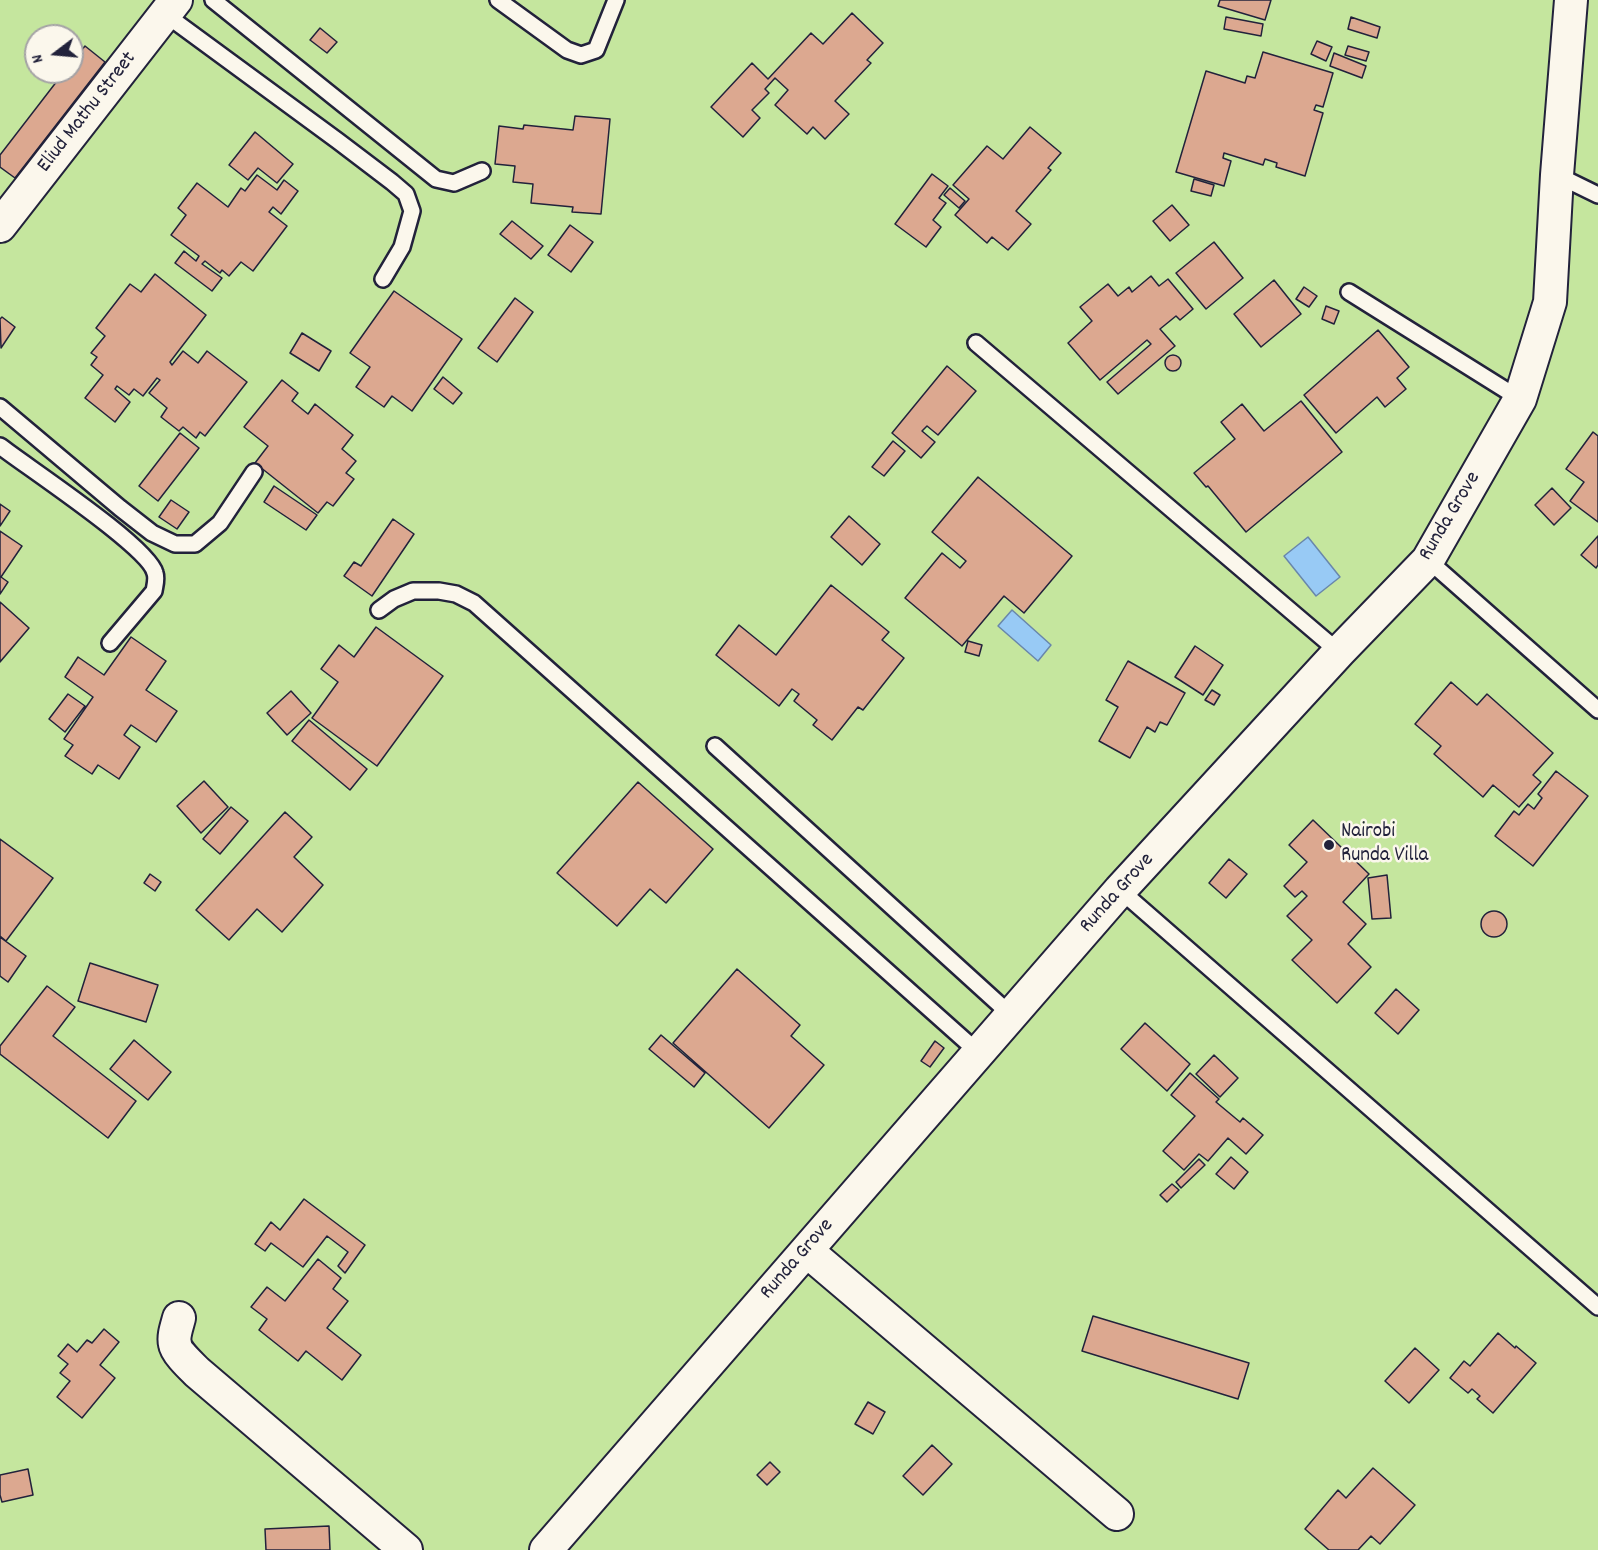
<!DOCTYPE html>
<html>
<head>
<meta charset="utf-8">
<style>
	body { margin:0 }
	#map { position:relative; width:1598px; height:1550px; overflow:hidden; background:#fbf7ec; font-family:Dekko,sans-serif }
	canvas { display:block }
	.north { position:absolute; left:24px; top:24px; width:60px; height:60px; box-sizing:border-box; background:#fbf7ec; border:2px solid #a4a2a5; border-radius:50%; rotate:254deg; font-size:16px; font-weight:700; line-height:24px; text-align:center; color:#22223b }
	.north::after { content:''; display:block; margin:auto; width:21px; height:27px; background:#22223b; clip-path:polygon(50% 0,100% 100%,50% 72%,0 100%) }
</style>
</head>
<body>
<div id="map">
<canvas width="1598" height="1550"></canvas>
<div class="north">N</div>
</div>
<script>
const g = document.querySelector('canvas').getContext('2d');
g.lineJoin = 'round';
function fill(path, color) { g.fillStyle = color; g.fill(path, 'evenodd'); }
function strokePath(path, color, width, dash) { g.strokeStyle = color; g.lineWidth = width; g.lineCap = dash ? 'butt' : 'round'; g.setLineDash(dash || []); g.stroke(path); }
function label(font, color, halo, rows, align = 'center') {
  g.font = font + ' Dekko,sans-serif'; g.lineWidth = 5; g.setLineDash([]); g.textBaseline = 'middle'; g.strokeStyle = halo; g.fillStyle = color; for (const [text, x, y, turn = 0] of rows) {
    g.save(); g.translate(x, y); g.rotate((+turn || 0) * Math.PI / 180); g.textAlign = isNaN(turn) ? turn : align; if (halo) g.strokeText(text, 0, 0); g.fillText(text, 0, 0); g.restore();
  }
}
const green = new Path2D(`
	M0,0h1598v1550h-1598zM36,36h36v36h-36z`);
const water = new Path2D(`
	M1308,537l32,40 -24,19 -32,-40z
	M1012,610l39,35 -13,16 -40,-35z`);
const building = new Path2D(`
	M1220,0h51l-6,20 -47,-14z
	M852,13l31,30 -16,17 4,3 -36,38 14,13 -24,25 -12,-12 -6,7 -32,-29 13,-15 -13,-12 -10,11 4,4 -17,17 8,8 -17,19 -32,-30 41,-44 16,16 43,-46 12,11z
	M1226,17l37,7 -2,12 -37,-7z
	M1351,17l29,10 -3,11 -29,-9z
	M320,28l17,14 -10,11 -17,-13z
	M1317,41l15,6 -6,14 -15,-7z
	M85,46l20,16 -90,116 -15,-11v-12l64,-83h8v-10z
	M1348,46l21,6 -3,9 -21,-6z
	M1263,52l70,21 -10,34 -7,-2 -2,5 9,3 -18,63 -29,-9 1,-4 -12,-4 -2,6 -39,-12 -1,5 8,3 -7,25 -48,-14 30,-101 39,12 2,-7 8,2z
	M1334,53l32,13 -4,12 -32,-12z
	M575,116l35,3 -9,95 -29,-2 1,-5 -42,-4 2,-19 -20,-2 2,-16 -20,-2 4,-38 24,3 1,-4 49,5z
	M1030,127l31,26 -13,15 3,2 -35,41 15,13 -23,26 -16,-13 -5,6 -32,-28 14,-16 -16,-14 34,-39 16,13z
	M255,132l38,32 -16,19 -19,-15 -10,12 -19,-15z
	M932,174l16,12 -9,12 7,5 -13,17 8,7 -15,20 -31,-23z
	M257,175l20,15 7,-10 14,11 -17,23 -8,-7 -4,5 18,14 -34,45 -12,-9 -12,14 -7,-6 -2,3 -15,-12 -3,3 20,14 -10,13 -37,-28 9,-12 12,10 3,-5 -28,-21 15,-20 -8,-7 19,-25 31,24 13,-19 4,3z
	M1194,179l20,6 -3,11 -20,-5z
	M950,188l15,13 -6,7 -15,-13z
	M1172,205l17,20 -19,16 -17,-20z
	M512,221l31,25 -12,13 -31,-25z
	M570,225l23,17 -22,30 -23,-17z
	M1214,242l29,36 -37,31 -30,-36z
	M155,274l51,41 -36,47 2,3 11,-14 15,12 9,-12 40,31 -42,54 -5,-4 -4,6 -13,-11 -4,4 -18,-14 6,-9 -18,-15 11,-13 -3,-2 -14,18 -9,-7 -5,6 -12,-9 -2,3 15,13 -15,20 -30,-24 18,-23 -12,-10 6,-8 -6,-4 14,-17 -9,-8 34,-44 11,8z
	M1151,276l8,10 9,-7 25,30 -13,11 -4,-4 -16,13 15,17 -57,48 -11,-12 44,-38 -4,-4 -47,40 -32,-37 24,-22 -12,-14 28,-23 10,12 11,-9 3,5z
	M1274,280l27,34 -40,33 -27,-33z
	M1304,287l13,9 -8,11 -13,-8z
	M394,291l68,48 -50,72 -20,-15 -8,11 -28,-20 14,-20 -20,-14z
	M515,298l18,14 -36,50 -19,-14z
	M1326,306l13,5 -5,13 -12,-5z
	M2,317l13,10 -14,21 -1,-29z
	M1378,330l31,37 -12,11 9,11 -21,18 -8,-10 -41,36 -32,-38z
	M302,333l29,18 -12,20 -29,-18z
	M1165 363a8 8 0 1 1 16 0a8 8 0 1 1-16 0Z
	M947,366l29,25 -38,44 -11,-9 -5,5 13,11 -14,16 -29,-25z
	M443,377l19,16 -9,11 -19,-15z
	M282,380l16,13 -6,8 16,13 7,-10 38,31 -11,14 14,12 -10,12 8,6 -21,27 -6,-4 -9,11 -63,-50 13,-17 -24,-19z
	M1301,401l41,51 -96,80 -38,-46 -2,1 -12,-14 41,-34 -14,-17 21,-18 22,27z
	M1593,432l5,4v86l-28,-21 14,-19 -18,-13z
	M180,433l19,15 -41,53 -19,-15z
	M893,441l12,10 -21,25 -12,-9z
	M978,477l94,79 -48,57 -20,-17 -42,50 -57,-48 37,-45 18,15 6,-7 -34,-29z
	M274,486l43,29 -11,15 -42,-28z
	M1552,488l19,20 -17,17 -19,-20z
	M171,500l18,12 -12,17 -18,-12z
	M0,504l10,7 -10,15z
	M849,516l31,28 -18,21 -31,-28z
	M393,519l21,15 -42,62 -28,-20 10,-14 7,4z
	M0,531l22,15 -21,31 7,5 -8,12z
	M1598,536v29l-2,3 -15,-13z
	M831,585l58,47 -7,8 22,18 -41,52 -5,-3 -26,33 -19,-15 4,-5 -23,-19 5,-7 -7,-5 -13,17 -63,-51 23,-30 37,30z
	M0,602l29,26 -29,34z
	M376,627l67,49 -66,90 -65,-48 26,-36 -17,-13 18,-24 15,12z
	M131,637l35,24 -20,29 31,21 -21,31 -25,-17 -7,10 16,12 -21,32 -21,-14 -6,9 -27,-18 8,-11 -9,-6 29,-42 -28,-20 13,-20 26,18z
	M968,641l14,4 -3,11 -14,-4z
	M1195,646l28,19 -20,30 -28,-18z
	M1128,661l57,32 -18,32 -7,-3 -5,10 -8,-5 -17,31 -31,-17 19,-34 -12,-7z
	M1451,682l26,23 10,-11 66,59 -20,22 8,7 -22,25 -26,-22 -10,12 -49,-43 7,-8 -26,-22z
	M1212,690l8,5 -6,10 -9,-5z
	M291,691l20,22 -24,22 -20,-22z
	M68,694l17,12 -20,26 -16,-13z
	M309,720l58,49 -17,21 -58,-49z
	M1556,771l32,25 -55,70 -38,-30 19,-25 5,4 9,-11 6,5 8,-11 -4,-4z
	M204,781l24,26 -27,26 -24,-27z
	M638,782l75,67 -47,54 -16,-14 -33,37 -60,-53z
	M231,807l17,14 -28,33 -17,-15z
	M285,812l27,25 -18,20 29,28 -41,47 -25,-23 -28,31 -33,-30z
	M1313,820l56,54 -26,28 23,22 -18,20 23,23 -34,36 -45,-43 20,-20 -25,-24 20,-20 -5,-5 -7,6 -11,-11 23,-24 -18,-17z
	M0,839l53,39 -47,63 -6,-5z
	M1229,859l18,15 -21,24 -17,-15z
	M150,874l11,8 -6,9 -11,-8z
	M1387,875l4,43 -19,1 -4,-41z
	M1481 924a13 13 0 1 1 26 0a13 13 0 1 1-26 0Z
	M0,937l26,19 -18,26 -8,-6z
	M90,963l68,22 -12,37 -68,-21z
	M737,969l63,56 -9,11 33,29 -55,63 -96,-85z
	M47,986l28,21 -22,29 83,65 -28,37 -108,-84v-8z
	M1396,989l23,21 -21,24 -23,-21z
	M1145,1023l45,41 -23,27 -46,-42z
	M661,1035l44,38 -11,14 -45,-38z
	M134,1040l37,32 -23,28 -38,-31z
	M935,1041l9,7 -14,19 -9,-6z
	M1214,1055l24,23 -18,19 -24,-23z
	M1190,1073l29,26 -3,3 24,20 3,-4 20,17 -17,19 -18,-16 -20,23 -9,-7 -15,16 -21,-19 32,-35 -24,-21z
	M1231,1157l17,15 -14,17 -18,-15z
	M1199,1159l6,6 -24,23 -5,-6z
	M1172,1184l7,6 -12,12 -7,-7z
	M304,1199l61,46 -20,28 -7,-7 10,-14 -21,-16 -24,31 -32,-24 -6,8 -10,-7 16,-22 9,8z
	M318,1259l23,19 -8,11 15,12 -21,27 34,27 -19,25 -36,-29 -8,10 -39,-31 8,-11 -16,-12 16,-20 18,14z
	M1093,1316l156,47 -11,36 -156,-48z
	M104,1329l15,13 -19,23 15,13 -33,40 -25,-21 13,-16 -10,-8 8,-9 -10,-8 10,-12 9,8 10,-12 5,3z
	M1498,1333l17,15 1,-2 20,17 -43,50 -16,-14 3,-3 -8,-7 -4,4 -18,-15 14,-17 6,5z
	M1415,1348l24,22 -30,33 -24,-22z
	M868,1402l17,10 -12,22 -18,-10z
	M932,1445l20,19 -29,31 -20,-19z
	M770,1462l10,10 -13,13 -10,-10z
	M1373,1468l42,37 -35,39 -9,-8 -13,14h-29l-24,-21 33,-39 8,8z
	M28,1469l5,26 -31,7 -2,-7v-20z
	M329,1526l1,24h-64l-1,-21z`);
const lane = new Path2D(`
	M213,0l223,179 18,4 28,-12
	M498,0l69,50 14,5 15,-5 20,-50
	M165,14l173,127 54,41 14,12 6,17 -10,36 -19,32
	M1557,175l41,20
	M1349,292l171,107
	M976,343l363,309
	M0,407l120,101 32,25 23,11h20l25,-21 34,-51
	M0,446c27,21 149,101 155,127 2,6 0,12 -1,18l-44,52
	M1428,560l170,150
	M379,610l15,-11 19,-8h26l17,3 18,9 505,450
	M715,746l296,269
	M1120,890l478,417`);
const street = new Path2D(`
	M0,226l176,-226
	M807,1251l310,263
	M179,1318c-2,8 -6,18 -4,26 1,8 16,22 22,28l209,178
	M546,1550l574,-660 219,-238 89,-92 92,-161 30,-97 7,-127 14,-175`);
const markers = [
	[1329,845,6,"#22223b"]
];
const streetNames = [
	["Eliud Mathu Street",88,113,-52],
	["Runda Grove",1451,517,-59],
	["Runda Grove",1118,894,-48],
	["Runda Grove",798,1260,-49]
];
const poiNames = [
	["Nairobi",1341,833],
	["Runda Villa",1341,857]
];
fill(green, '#c5e69e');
fill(water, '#98caf5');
strokePath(water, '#6987ab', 1.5);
fill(building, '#dca890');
strokePath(building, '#22223b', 1.5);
strokePath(lane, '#22223b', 20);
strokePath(street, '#22223b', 36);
strokePath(lane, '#fbf7ec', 15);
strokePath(street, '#fbf7ec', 32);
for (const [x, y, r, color] of markers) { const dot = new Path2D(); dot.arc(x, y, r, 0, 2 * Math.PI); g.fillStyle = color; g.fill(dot); strokePath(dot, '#fbf7ec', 2); }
label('21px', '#22223b', '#fbf7ec', streetNames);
label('21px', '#22223b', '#fbf7ec', poiNames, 'left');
</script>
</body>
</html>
